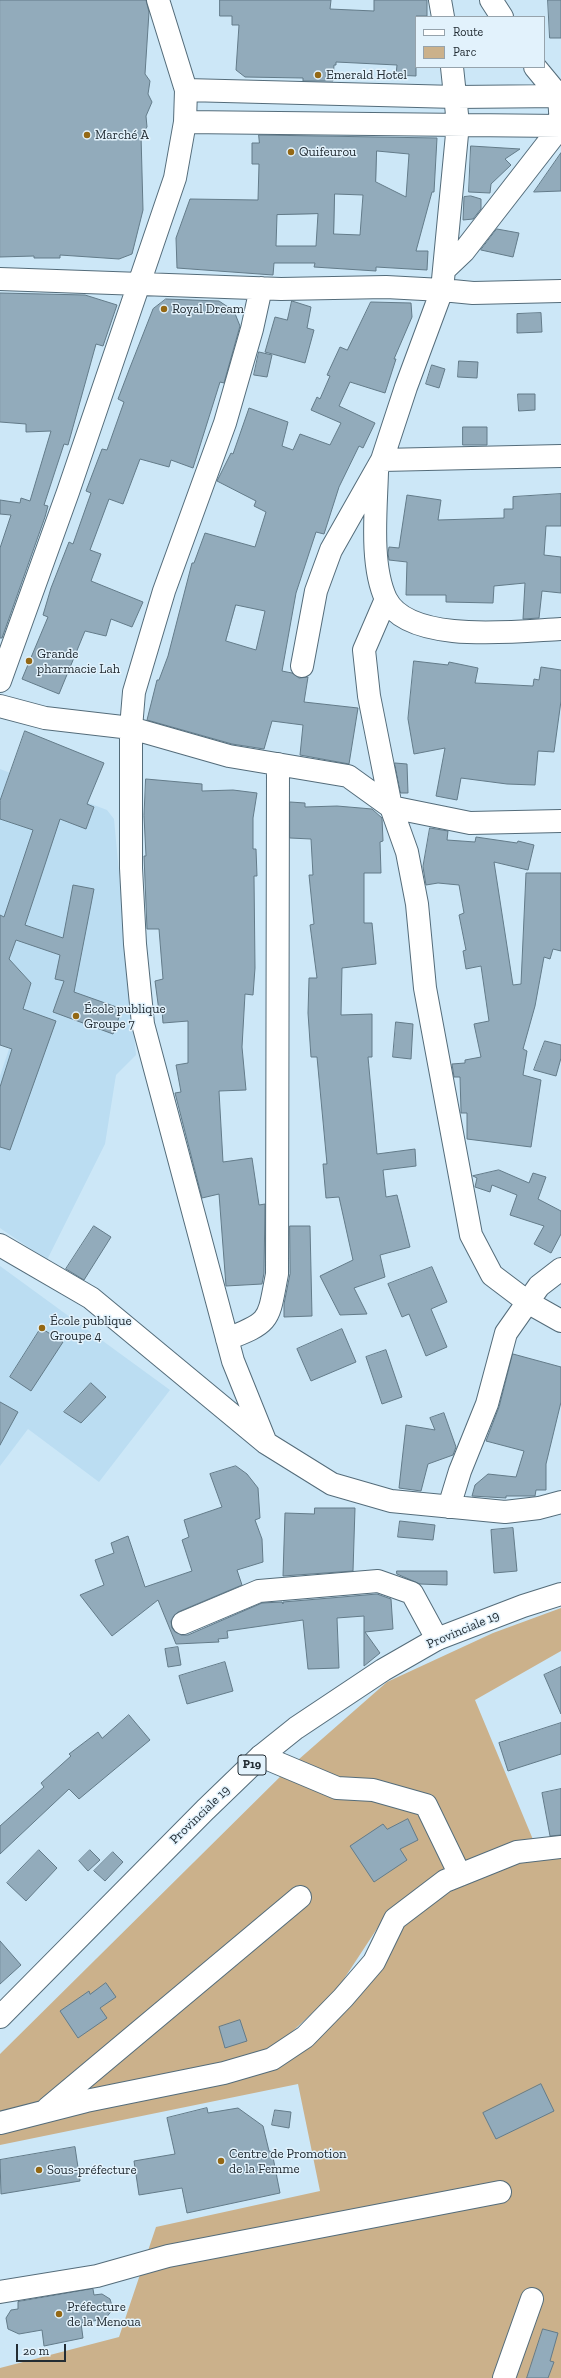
<!DOCTYPE html>
<html>
<head>
<meta charset="utf-8">
<style>
	body { margin:0 }
	#map { position:relative; width:561px; height:2378px; overflow:hidden; background:#cce7f7; font-family:"Zilla Slab",serif }
	canvas { display:block }
	.legend { position:absolute; left:415px; top:16px; width:130px; height:52px; box-sizing:border-box; background:#e2f2fc; border:1px solid #96a3ac; margin:0; padding:5px 7px; list-style:none; font-size:12px; color:#232d34 }
	.legend li { display:flex; align-items:center; gap:8px; height:20px }
	.legend b { width:20px; border:1px solid #96a3ac }
	.scale { position:absolute; left:16px; top:2344px; width:50px; height:18px; box-sizing:border-box; border:2px solid #232d34; border-top:0; padding-left:5px; font-size:12px; line-height:14px; white-space:nowrap; color:#232d34; -webkit-text-stroke:3px #e2f2fc; paint-order:stroke }
</style>
</head>
<body>
<div id="map">
<canvas width="561" height="2378"></canvas>
<ul class="legend">
<li><b style="height:5px;background:#fff"></b>Route</li>
<li><b style="height:11px;background:#cbb18b"></b>Parc</li>
</ul>
<div class="scale">20 m</div>
</div>
<script>
const g = document.querySelector('canvas').getContext('2d');
g.lineJoin = 'round';
function fill(path, color) { g.fillStyle = color; g.fill(path, 'evenodd'); }
function strokePath(path, color, width, dash) { g.strokeStyle = color; g.lineWidth = width; g.lineCap = dash ? 'butt' : 'round'; g.setLineDash(dash || []); g.stroke(path); }
function label(font, color, halo, rows, align = 'center') {
  g.font = font + ' "Zilla Slab",serif'; g.lineWidth = 3; g.setLineDash([]); g.textBaseline = 'middle'; g.strokeStyle = halo; g.fillStyle = color; for (const [text, x, y, turn = 0] of rows) {
    g.save(); g.translate(x, y); g.rotate((+turn || 0) * Math.PI / 180); g.textAlign = isNaN(turn) ? turn : align; if (halo) g.strokeText(text, 0, 0); g.fillText(text, 0, 0); g.restore();
  }
}
const built = new Path2D(`
	M0,769l107,41 7,9 22,236 -20,20 -11,69 -58,116 -47,-32v-152l31,-93 -26,-28 -5,-11z
	M0,1266l170,124 -71,92 -71,-53 -28,37z`);
const green = new Path2D(`
	M561,1608v43l-86,49 64,154 22,-3v527h-561v-10l119,-31 37,-110 164,-36 -22,-107 -298,61v-91l290,-287 97,-85 106,-49zM388,1912l-9,56 -98,74 55,-51z`);
const building = new Path2D(`
	M0,0h146l3,12 -4,62 5,7 -2,13 4,8 -6,14 1,11 -6,8 2,75 -11,44 -13,5 -59,-4v3h-26v-2l-34,1z
	M220,0h111l-1,9 44,2v-11h53v16h-11v60l-20,-1 1,-10 -61,-3v3h-2l-1,16h-30v-3l-58,-1 -9,-7 3,-45h-7v-9h-12z
	M548,0h13v38h-11z
	M259,135l178,3 -3,54h-2l-16,59h12l-1,19 -51,-3v4l-62,-4 1,-4h-41l-1,12 -96,-7 -1,-30 14,-39 68,1 1,-36h-7v-21h7zM377,151l32,3 -3,43 -30,-15zM335,194l28,1 -3,40 -26,-1zM318,214l-2,32h-40l1,-31z
	M471,146l49,3 -15,10 6,6 -20,19 -1,9 -21,-1z
	M561,153v38l-27,1z
	M471,196l10,3v10l-8,10 -10,1 1,-23z
	M497,229l22,4 -6,24 -32,-7z
	M0,293l85,2 32,10 -14,41 -7,-2 -28,101 -4,-1 -20,61 4,1 -3,11 -43,121h-2v-90l11,-33 -11,-1v-14l20,3 1,-5 9,3 21,-70 -25,1v-8l-26,-2z
	M166,299l53,2 15,10 6,15 -16,57 -4,-1 -27,86 -22,-8 -2,7 -29,-8 -17,45 -14,-5 -19,51 11,4 -10,27 52,21 -11,25 -21,-8 -5,17 -21,-5 -26,63 -37,-15 26,-62 -5,-2 8,-27 18,-46 4,2 18,-51 -5,-2 16,-42 5,1 17,-48 -6,-3 11,-29 24,-61z
	M292,301l19,6 -4,21 7,2 -9,33 -40,-11 10,-35 12,3z
	M371,302l40,1 1,14 -18,42h2l-11,34 -35,-11 -11,24 36,17 -12,25 -4,-2 -20,41 -15,47 -8,-2 -20,61 -14,78 10,2 7,5 9,-1 -4,25 54,6 -9,56 -49,-9 3,-30 -31,-4 -8,28 -32,-5 -85,-24 10,-40h2l9,-24 24,-93h2l11,-30 50,14 11,-35 -12,-6 2,-5 -39,-20 14,-28 2,1 16,-46 39,14 -6,24 11,4 7,-16 30,11 11,-22 -30,-13 6,-13 3,2 10,-23 -3,-1 13,-28 7,3zM236,605l29,6 -9,39 -30,-9z
	M541,313l1,19 -25,1v-19z
	M259,352l13,3 -5,22 -13,-2z
	M459,361l19,1 -1,16 -19,-1z
	M432,365l13,4 -6,19 -13,-4z
	M518,394h17v16l-16,1z
	M463,427h24v18h-24z
	M561,494v32h-15l-2,29 17,2v36l-19,-2 -3,27 -16,1 2,-36 -31,3 -1,17 -47,-1v-7h-40l1,-33 -18,-2 -1,-7 1,-6 10,1 8,-53 34,5 -3,20 66,-2v-9h9v-12z
	M414,661l34,4 1,-3 29,6 -3,15 58,3 1,-7 5,1 2,-13 20,3v31l-7,51 -16,-1 -3,34 -28,-1 -46,-6 -4,22 -21,-4 9,-48 -31,6 -6,-35z
	M25,731l79,32 -17,41 7,3 -8,22 -26,-10 -35,106 38,13 10,-53 21,4 -20,103 48,17 -9,25 -60,-22 11,-31 -9,-2 5,-24 -44,-15 -7,19 22,24 -8,26 33,12 -46,129 -10,-3v-60l12,-38 -12,-4v-130l4,2 29,-87 -33,-11v-18z
	M395,763l12,1 1,29h-7z
	M146,779l56,5v7l31,-1 24,3 -4,25v31h3l1,27h-3l1,92 -2,27 -8,-1 -3,53 4,43 -27,1 4,71 29,-4 7,47 6,-1 -1,69 -2,11 -36,2 -7,-92 -17,4 -27,-105 6,-1 -5,-27 12,-2v-42l-25,2 -1,-13 -3,1 -4,-30 8,-2 -4,-50h-12l-3,-73h2l-2,-40z
	M290,802l15,1v4l32,-1 35,3 10,9 1,23 -3,1 1,31h-17v50h8l4,41 -34,4 -1,47 31,-1v43h-4l9,97 38,-5 1,17 -33,4 3,27 11,-2 13,52 -30,8 5,22 -31,11 13,26 -27,1 -20,-39 33,-16 -14,-63 -13,1 -3,-34h4l-10,-107h-6l-3,-44 1,-35h8l-7,-53 4,-1 -5,-49h4l-2,-36 -21,-1z
	M430,828l18,3 -1,9 28,2 1,-5 41,6 1,-2 16,4 -6,25 -34,-8 19,123 8,-1 5,-111h35v78l-8,-2 -3,10 -6,-2 -9,49 -12,43 4,2 -4,24 18,5 -10,67 -64,-8v-26h-6v-2l-1,-34h-6l-2,-13 13,-1v-3l16,-3 -7,-33 15,-3 -8,-55 -15,3 -3,-18 3,-1 -7,-35 5,-2 -5,-28 -21,-2 -12,2 -3,-18z
	M396,1022l17,2 -2,35 -18,-2z
	M545,1041l16,4v13l-5,18 -22,-6z
	M499,1170l30,13 4,-10 13,4 -8,22 23,12v23l-10,19 -17,-9 10,-18 -34,-11 7,-20 -25,-10 -2,7 -15,-5 2,-9 -4,-2z
	M94,1226l17,11 -27,43 -18,-11z
	M290,1226h20l2,90 -28,1v-13l6,-30z
	M432,1267l15,35 -16,7 16,38 -21,9 -17,-42 -7,3 -14,-33z
	M41,1328l22,14 -32,49 -21,-14z
	M342,1329l14,33 -45,19 -14,-32z
	M386,1350l16,47 -20,7 -16,-47z
	M513,1354l48,13v35l-15,62v26h-10l-1,6h-29v2l-34,-2 3,-11 13,-11 28,3 8,-26 -38,-10 13,-34z
	M91,1383l15,14 -25,26 -17,-11z
	M0,1402l18,10 -18,33z
	M444,1413l12,34 -3,8 -25,9 -7,27 -22,-3 7,-63 29,5 -5,-12z
	M236,1466l11,8 11,14 2,30 -5,2 7,19 1,23 -26,8 5,15 -64,27 -7,9 1,7 9,7h7l74,-32 20,-1 1,2v-2l94,-8 14,5 2,30 -28,3 15,21 -16,13v-50l-27,2 2,50 -31,1 -5,-49 -76,11 1,7 -10,1 1,3 -43,2 -18,-44 -46,36 -32,-41 24,-10 -9,-25 19,-7 -3,-10 17,-7 17,51 47,-16 -10,-31 7,-3 -5,-17 38,-13 -12,-33z
	M315,1508h40l-2,63 -70,5 2,-63 29,1z
	M400,1521l35,4 -2,15 -35,-3z
	M513,1528l4,43 -23,2 -3,-43z
	M397,1571h50v14l-27,-1 -23,-10z
	M178,1647l3,18 -13,2 -3,-18z
	M225,1662l8,29 -46,13 -8,-28z
	M561,1667v47l-17,-39z
	M129,1715l21,25 -71,59 -10,-10 -69,65v-28l44,-39 -3,-4 30,-27 -2,-2 29,-22 4,6z
	M561,1723v31l-53,17 -9,-28z
	M561,1789v46l-11,1 -8,-43z
	M408,1819l10,21 -18,9 7,11 -33,22 -24,-36 33,-22 4,5z
	M39,1850l18,18 -31,33 -19,-18z
	M90,1850l10,10 -12,11 -9,-10z
	M113,1852l10,10 -18,19 -11,-10z
	M0,1941l21,24 -21,19z
	M106,1983l10,14 -16,11 7,10 -29,20 -18,-27 29,-20 1,3z
	M240,2020l7,21 -22,7 -6,-21z
	M541,2084l13,27 -58,28 -13,-26z
	M207,2108l1,5 30,-5 25,18 6,25 3,1 8,41 -93,20 -5,-25 -43,7 -5,-34 41,-7 -8,-36z
	M275,2110l16,2 -2,16 -17,-3z
	M75,2147l5,34 -79,13 -1,-34z
	M93,2289l1,6 8,-1 8,5 3,10 -8,10 -24,4 2,15 -39,8 -2,-16 -23,4 -11,-5 -2,-11 5,-8 7,-1v-7z
	M543,2329l15,4 -8,28 4,1 -6,16h-21z`);
const minor = new Path2D(`
	M440,0l3,17
	M491,0l11,17
	M186,90l270,7 105,-1
	M185,122l376,4
	M444,270l20,-19 97,-125 -2,-30 -24,-29
	M0,279l281,10 105,-2 56,3 16,-166 -6,-57
	M261,288l-9,41 -27,94 -61,168 -30,101 -3,36v140l4,76 8,80 90,337 33,82
	M382,460l179,-4
	M377,472c-1,38 -7,93 9,127 23,46 132,32 175,30
	M386,599l-22,51 5,46 22,111 16,45 10,52 8,84 46,247 21,40 37,28 32,18
	M302,666l14,-75 15,-41 51,-90 24,-73 36,-97 31,3 88,-2
	M0,681l68,-189 107,-314 10,-56 1,-32 -28,-90
	M0,706l45,12 86,10 98,28 119,20 43,31 79,16 91,-2
	M0,1245l91,53 175,145 66,41 59,17 114,11 34,-4 22,-6
	M227,1339c45,-17 41,-19 50,-65l1,-510
	M449,1507l11,-36 27,-67 19,-71 33,-47 22,-17
	M183,1623l76,-32 119,-10 34,12 25,46
	M261,1756l76,32 36,2 53,15 34,70
	M48,2108l252,-211
	M0,2123l86,-22 138,-28 48,-14 33,-22 38,-39 31,-36 21,-43 50,-38 72,-29 44,-5
	M0,2292l97,-16 71,-20 332,-64
	M504,2378l28,-79`);
const major = new Path2D(`
	M0,2017l205,-207 56,-54 35,-28 87,-58 54,-31 86,-33 38,-12`);
const markers = [
	[318,75,4,"#946814"],
	[87,135,4,"#946814"],
	[291,152,4,"#946814"],
	[164,309,4,"#946814"],
	[29,661,4,"#946814"],
	[76,1016,4,"#946814"],
	[42,1328,4,"#946814"],
	[221,2161,4,"#946814"],
	[39,2170,4,"#946814"],
	[59,2314,4,"#946814"]
];
const shields = [
	[252,1765,28]
];
const shieldNames = [
	["P19",252,1765]
];
const poiNames = [
	["Emerald Hotel",326,75],
	["Marché A",95,135],
	["Quifeurou",299,152],
	["Royal Dream",172,309],
	["Grande",37,654],
	["pharmacie Lah",37,669],
	["École publique",84,1009],
	["Groupe 7",84,1024],
	["École publique",50,1321],
	["Groupe 4",50,1336],
	["Centre de Promotion",229,2154],
	["de la Femme",229,2169],
	["Sous-préfecture",47,2170],
	["Préfecture",67,2307],
	["de la Menoua",67,2322]
];
const streetNames = [
	["Provinciale 19",463,1630,-23],
	["Provinciale 19",200,1815,-44]
];
fill(built, '#bbddf2');
fill(green, '#cbb18b');
fill(building, '#92abbb');
strokePath(building, '#637b89', 1);
strokePath(minor, '#546c7a', 24);
strokePath(major, '#546c7a', 24);
strokePath(minor, '#fff', 22);
strokePath(major, '#fff', 22);
for (const [x, y, r, color] of markers) { const dot = new Path2D(); dot.arc(x, y, r, 0, 2 * Math.PI); g.fillStyle = color; g.fill(dot); strokePath(dot, '#e2f2fc', 1.5); }
for (const [x, y, w] of shields) { const box = new Path2D(); box.roundRect(x - w / 2, y - 10, w, 20, 3); g.fillStyle = '#e2f2fc'; g.fill(box); strokePath(box, '#232d34', 1); }
label('bold 12px', '#232d34', null, shieldNames);
label('13px', '#232d34', '#e2f2fc', poiNames, 'left');
label('13px', '#232d34', '#e2f2fc', streetNames);
</script>
</body>
</html>
